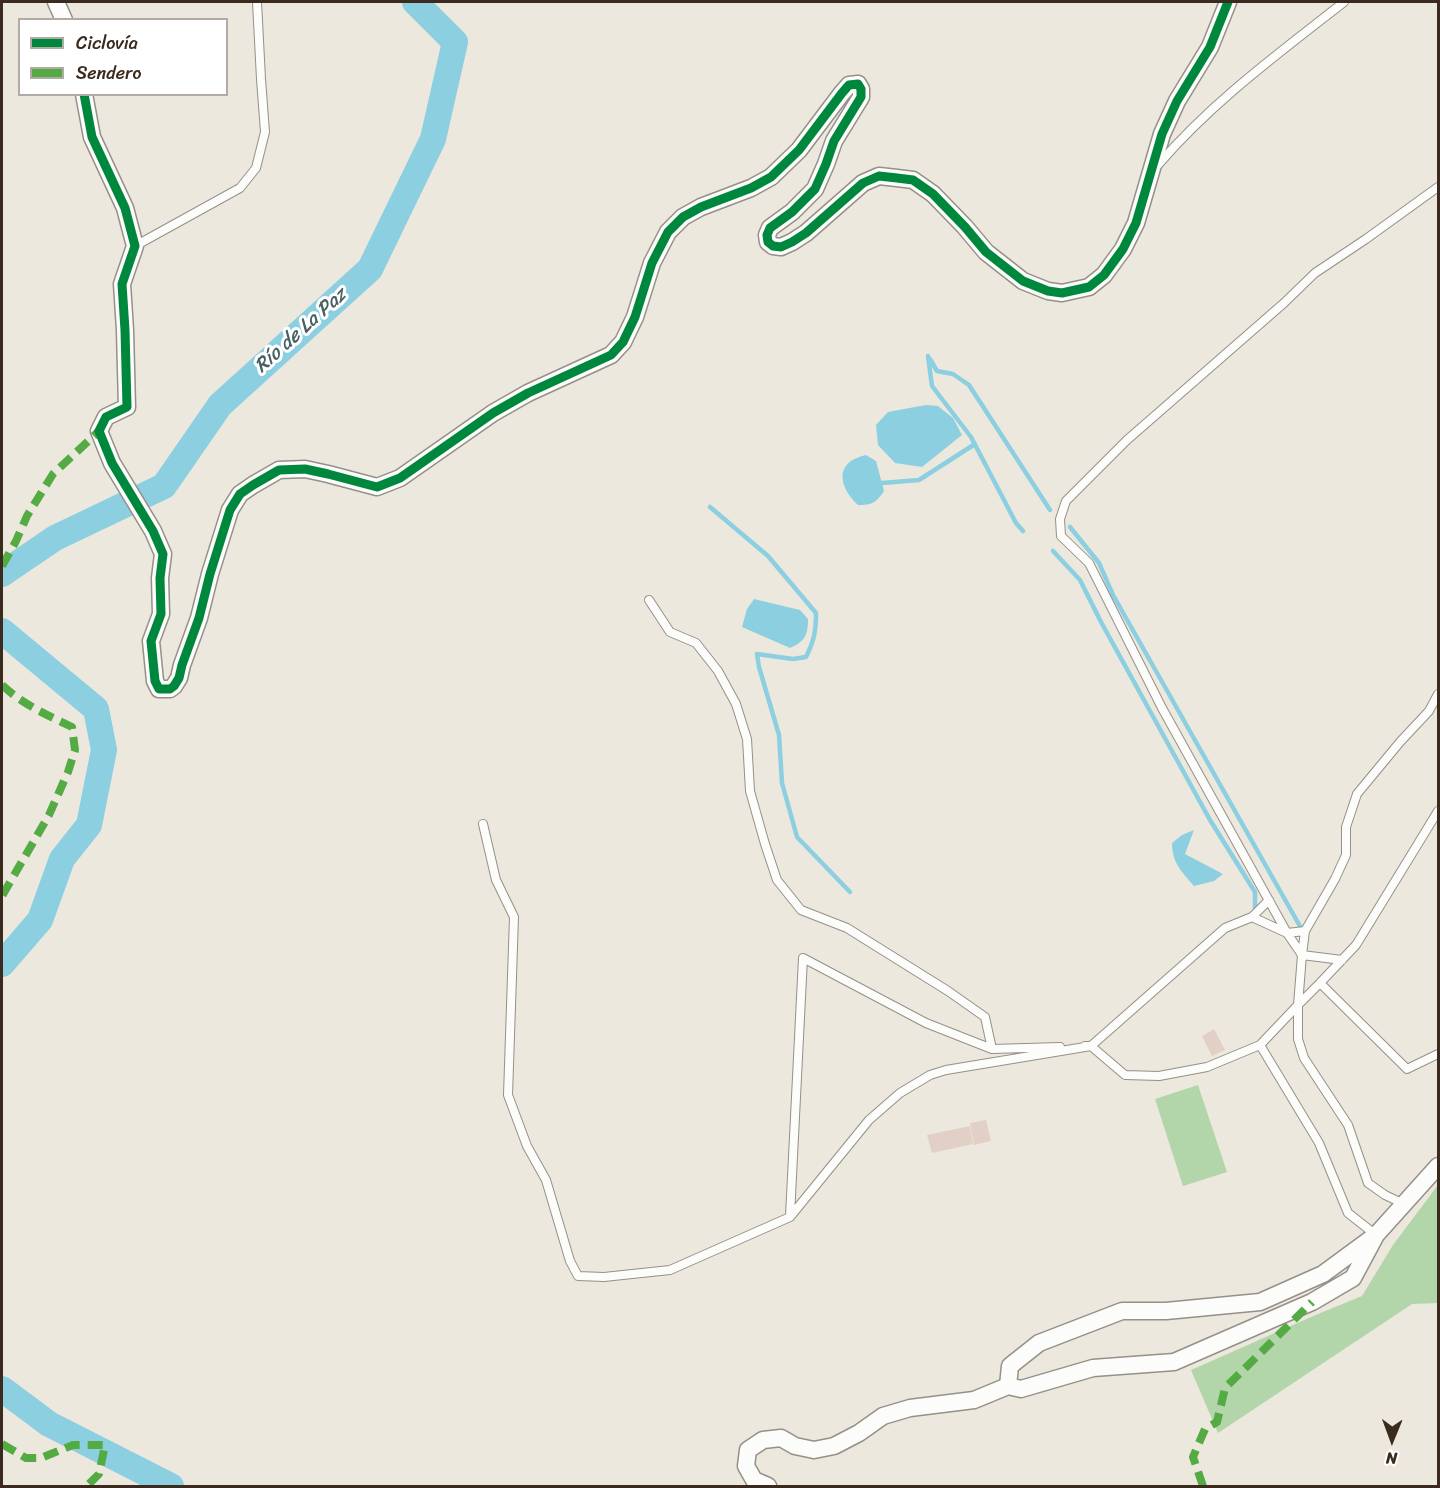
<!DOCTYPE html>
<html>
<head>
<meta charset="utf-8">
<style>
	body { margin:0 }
	#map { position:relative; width:1440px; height:1488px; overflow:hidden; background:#ece8dd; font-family:Sriracha,sans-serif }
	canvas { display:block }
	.frame { position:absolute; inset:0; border:3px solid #3b2a1e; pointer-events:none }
	.legend { position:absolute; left:18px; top:18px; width:210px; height:78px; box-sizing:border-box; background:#fff; border:2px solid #b1aaa5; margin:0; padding:8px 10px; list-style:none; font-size:18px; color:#3b2a1e }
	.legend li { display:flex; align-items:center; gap:12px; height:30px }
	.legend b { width:30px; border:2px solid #b1aaa5 }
	.north { position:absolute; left:1362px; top:1410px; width:60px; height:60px; -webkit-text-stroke:4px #fff; paint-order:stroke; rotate:181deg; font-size:16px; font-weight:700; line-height:24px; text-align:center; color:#3b2a1e }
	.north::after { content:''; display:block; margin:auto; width:21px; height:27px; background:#3b2a1e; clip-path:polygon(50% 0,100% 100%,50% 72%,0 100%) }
</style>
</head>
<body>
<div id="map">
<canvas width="1440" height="1488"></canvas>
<div class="frame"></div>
<ul class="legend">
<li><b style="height:8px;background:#00873e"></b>Ciclovía</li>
<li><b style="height:8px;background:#55ab43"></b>Sendero</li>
</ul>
<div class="north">N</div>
</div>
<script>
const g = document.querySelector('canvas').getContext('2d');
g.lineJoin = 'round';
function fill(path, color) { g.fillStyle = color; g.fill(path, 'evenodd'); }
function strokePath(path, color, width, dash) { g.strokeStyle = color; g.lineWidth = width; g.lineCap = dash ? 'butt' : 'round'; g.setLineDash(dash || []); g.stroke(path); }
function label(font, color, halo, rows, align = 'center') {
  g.font = font + ' Sriracha,sans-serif'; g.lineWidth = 6; g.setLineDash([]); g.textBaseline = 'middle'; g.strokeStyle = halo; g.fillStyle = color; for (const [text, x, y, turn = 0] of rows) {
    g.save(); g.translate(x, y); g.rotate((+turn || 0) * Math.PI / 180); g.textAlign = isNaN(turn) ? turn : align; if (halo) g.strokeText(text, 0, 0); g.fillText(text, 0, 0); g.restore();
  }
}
const green = new Path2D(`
	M1198,1085l29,87 -44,14 -28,-87z
	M1438,1185v118l-26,1 -194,129 -27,-63 127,-56 44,-18 31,-51z`);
const water = new Path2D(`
	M926,405l12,1 15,12 9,17 -40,32 -27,-4 -17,-18 -2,-20 12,-13z
	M866,455l10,6 8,30c-8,12 -12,14 -26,14 -20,-19 -24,-43 8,-50z
	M754,599l46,11 8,9c0,17 -3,22 -18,29l-48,-21 5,-18z
	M1194,830l-9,24 38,20 -9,7 -20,5c-12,-14 -22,-23 -22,-43l10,-8z`);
const stream = new Path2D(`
	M928,356l4,30 39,51 45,86 7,8
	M930,359l7,12 16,3 16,11 81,125
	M882,483l37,-3 56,-36
	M710,507l58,49 48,57c0,18 -2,28 -10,44l-13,2 -36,-5 2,13 20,68 3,48 15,54 53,55
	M1070,527l29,36 14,32 188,333
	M1053,551l27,29 21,42 109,198 45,72v20`);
const river = new Path2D(`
	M2,574l53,-36 109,-52 56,-81 150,-136 63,-130 22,-97 -40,-40
	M2,631l94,78 8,41 -15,75 -27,34 -22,61 -38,44
	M2,1389l47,35 122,62`);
const building = new Path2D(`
	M1214,1029l11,21 -13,6 -10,-20z
	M986,1120l5,21 -17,4 -4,-22z
	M970,1126l3,18 -41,9 -5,-18z`);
const service = new Path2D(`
	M1158,165c54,-63 121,-112 186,-163
	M135,246l105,-58 16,-20 9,-36 -4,-53 -4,-77
	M649,600l21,32 26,11 22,28 18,33 11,35 3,52 15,53 12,36 24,30 46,18 101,63 37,26 7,32
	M483,824l13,56 18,37 -6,178 19,51 19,34 24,81 8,15 26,1 66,-7 120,-53 79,-97 31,-27 30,-18 16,-5 145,-24 34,29 34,1 48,-9 53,-22 38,-40 22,-22 36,-38 82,-134
	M1252,917l35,16 18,-2
	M1342,960l-40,-5 3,-24 30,-52 11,-24v-28l11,-33 43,-52 29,-31 9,-17
	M1320,983l87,86 31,-15
	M1260,1045l59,98 29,70 28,22
	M1085,1046h6l134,-118 27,-11 17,-17
	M1404,1204l-19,-9 -17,-12 -20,-58 -44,-67 -6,-19v-34l4,-50 -15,-22 -125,-225 -73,-145 -28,-27 -1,-17 6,-18 61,-61 157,-137 31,-30 51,-34 72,-52
	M790,1216l13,-258 123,65 66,26 68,-2`);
const minor = new Path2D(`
	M56,2l8,18
	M84,94l8,43 33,71 10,38 -13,38 3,46 2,77 -21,10 -7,14 13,32 41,68 10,23 -3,24 1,36 -10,27 4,40 4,8h11l4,-3 5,-8 3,-13 17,-47 11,-44 20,-64 10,-16 13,-9 26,-15 26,-1 23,5 49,13 23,-9 93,-65 35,-20 83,-38 12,-13 12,-25 17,-54 16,-31 15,-15 18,-10 50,-19 20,-11 28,-27 43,-57 7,-8 9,-1 3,5v8l-27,44 -8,23 -11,25 -23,23 -22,16 -3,7 1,7 5,4 8,1 11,-5 14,-9 57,-50 16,-7 18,2 16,2 20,14 32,33 21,25 37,29 25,10 14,2 27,-6 15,-12 19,-26 13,-26 26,-89 15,-33 33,-54 18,-45
	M1376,1235l-23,43 -41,24 -138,60 -81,6 -72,21 -13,-3 2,-20 29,-23 83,-32h44l94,-9 63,-28 53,-39 62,-69
	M768,1486l-14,-6 -8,-14 2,-16 15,-10 18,-2 14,8 19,4 20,-4 25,-13 24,-17 27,-8 64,-8 34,-14`);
const quiet = new Path2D(`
	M2,566l14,-25 11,-25 26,-42 46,-43
	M2,685c20,19 45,30 70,42l3,23 -7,22 -19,43 -47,81
	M2,1444l24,14h15l32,-13h32l-6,29 -12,12
	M1203,1486l-10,-29 12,-28 12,-7 8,-34 87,-86`);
const cycleway = new Path2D(`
	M84,94l8,43 33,71 10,38 -13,38 3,46 2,77 -21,10 -7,14 13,32 41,68 10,23 -3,24 1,36 -10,27 4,40 4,8h11l4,-3 5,-8 3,-13 17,-47 11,-44 20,-64 10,-16 13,-9 26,-15 26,-1 23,5 49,13 23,-9 93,-65 35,-20 83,-38 12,-13 12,-25 17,-54 16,-31 15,-15 18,-10 50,-19 20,-11 28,-27 43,-57 7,-8 9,-1 3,5v8l-27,44 -8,23 -11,25 -23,23 -22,16 -3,7 1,7 5,4 8,1 11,-5 14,-9 57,-50 16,-7 18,2 16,2 20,14 32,33 21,25 37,29 25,10 14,2 27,-6 15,-12 19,-26 13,-26 26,-89 15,-33 33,-54 18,-45`);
const waterNames = [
	["Río de La Paz",301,331,-42]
];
fill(green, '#b2d5aa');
fill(water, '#8ccfe0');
strokePath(stream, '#8ccfe0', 4.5);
strokePath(river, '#8ccfe0', 26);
fill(building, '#e2d0c7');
strokePath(service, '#959088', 10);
strokePath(minor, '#959088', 19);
strokePath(service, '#fcfcfa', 8);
strokePath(minor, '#fcfcfa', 16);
strokePath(quiet, '#55ab43', 8, [15, 8]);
strokePath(cycleway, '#00873e', 9);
label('italic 20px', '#496062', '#fff', waterNames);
</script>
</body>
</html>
